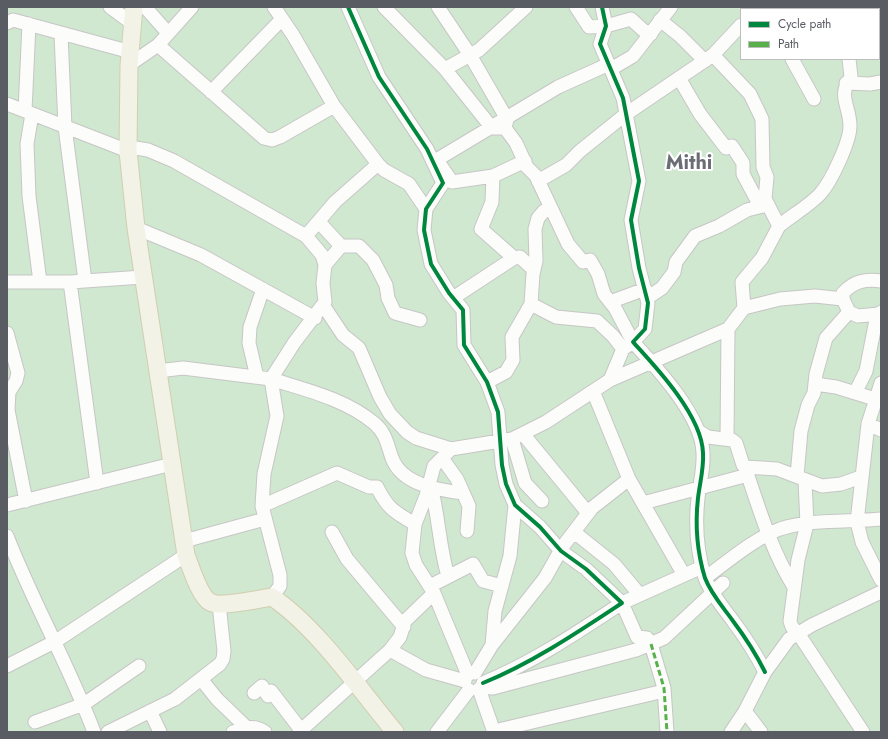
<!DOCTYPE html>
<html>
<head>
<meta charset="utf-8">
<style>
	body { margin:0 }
	#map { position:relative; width:888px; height:739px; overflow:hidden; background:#e9e9e3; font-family:Jost,sans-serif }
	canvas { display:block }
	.frame { position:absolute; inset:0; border:8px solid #595c62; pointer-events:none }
	.legend { position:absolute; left:740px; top:8px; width:140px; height:52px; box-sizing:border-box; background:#fff; border:1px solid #bdbec0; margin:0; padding:5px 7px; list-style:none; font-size:12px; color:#595c62 }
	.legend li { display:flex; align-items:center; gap:8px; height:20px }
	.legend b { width:20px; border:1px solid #bdbec0 }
</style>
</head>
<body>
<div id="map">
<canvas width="888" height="739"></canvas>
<div class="frame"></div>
<ul class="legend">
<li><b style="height:5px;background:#00873e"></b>Cycle path</li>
<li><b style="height:5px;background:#58b04a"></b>Path</li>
</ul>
</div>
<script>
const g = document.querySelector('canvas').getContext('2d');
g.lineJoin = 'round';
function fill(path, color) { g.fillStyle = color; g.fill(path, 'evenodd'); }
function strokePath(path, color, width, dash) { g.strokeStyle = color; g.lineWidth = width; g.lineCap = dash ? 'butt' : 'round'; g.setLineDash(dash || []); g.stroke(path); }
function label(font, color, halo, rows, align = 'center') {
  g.font = font + ' Jost,sans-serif'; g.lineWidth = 4; g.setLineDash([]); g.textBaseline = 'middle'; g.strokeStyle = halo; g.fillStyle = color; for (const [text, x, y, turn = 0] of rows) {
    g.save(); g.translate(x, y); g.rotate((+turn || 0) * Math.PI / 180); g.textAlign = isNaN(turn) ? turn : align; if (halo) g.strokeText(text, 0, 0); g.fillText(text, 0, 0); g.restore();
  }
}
const green = new Path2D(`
	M7,7h874v725h-874zM741,9h138v50h-138z`);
const minor = new Path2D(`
	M110,7l23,17
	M145,7l23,26
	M274,7l19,28 41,71 44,58 6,6 25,14 17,25
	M348,7l31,70 48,72 16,34 -17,26 -2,21 7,34 18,29 14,17 1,35 23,37 11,30 4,53 4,19 9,21 25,22 21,24 25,18 36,34c-44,29 -90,60 -139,80
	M384,7l61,62 47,59h13l11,15 11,24 9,9 32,68 15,18 7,-2 8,14 6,20 11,14 18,34 -10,7 -13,31
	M438,7l32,48 37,64 -2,9
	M576,7l13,20 17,-1 25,-7 12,11 8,4
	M602,7l4,19 -6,18 23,54 16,83 -8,39 8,48 9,35 -3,26 -12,13c24,26 69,74 70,111 1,15 -3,29 -5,45 -3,27 -1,54 7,80 6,16 18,29 28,43 12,16 23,33 32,51
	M759,7l2,2
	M823,7l1,2
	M660,20l20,16 25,25
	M7,23l6,-3 118,32
	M61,34l4,93 20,154
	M158,45l106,93 8,2 8,-3 54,-31
	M713,55l37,39 12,25 1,48 4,10 -2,22 14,27 -17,32 -20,24 2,26
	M792,59l22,40
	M129,65l29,-20 34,-38
	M445,69l34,-19 47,-43
	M611,69l22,-13 38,-49
	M679,78l21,36 26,34 6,-2 11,17v11l17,32
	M846,83l24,1 11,-2
	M211,92l71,-73
	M7,104l121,47
	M25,111l4,-87
	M32,114l-5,30 2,52 11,86
	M129,147l19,3 26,11 132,75 16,19 3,10 -2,18 2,19 -31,41 -23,36c35,11 74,20 103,44 12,10 13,21 18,35 10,27 46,32 71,35
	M433,162l125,-75 51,-23
	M441,166l11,16 41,-6 32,-15
	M493,176l-1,26 -11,27 33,29 6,-1 14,13
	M538,181l28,-16 14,-14 46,-37 87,-59 28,-30
	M319,222l22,24
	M779,226c12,-10 31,-21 41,-32 11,-12 30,-52 30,-68 0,-20 -13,-30 1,-49l-2,-18
	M136,228l65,27 114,63
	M306,236l29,-34 43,-38
	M325,265l16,-19h18l14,14 13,25 2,13 7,15 25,7
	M7,282h63l73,-5
	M70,282l27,201
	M453,298l61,-40
	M647,298l15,-10 12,-16 2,-10 19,-26 24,-10 28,-16 20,-5
	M610,302l35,-13
	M531,304l25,13 41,4 16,15 10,13
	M323,305l20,30 16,13 21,49 10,17 17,18 9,6 35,11 61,-10 34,-17 64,-42 118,-51 16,-21 36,-9 35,-3 28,3
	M879,314l-21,2 -9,-4 -6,-13v-6c11,-12 22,-14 38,-12
	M7,333l11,40 -2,8 -7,11 -1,18 18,91
	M158,371l25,-3 88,11 6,37 -13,58 -2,32 18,69v11l-8,11
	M257,377l-8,-34 1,-16 13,-38
	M487,382l19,-10 7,-12 -1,-23 19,-33 2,-30 3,-13 -1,-32 3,-11 6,-7 7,-2
	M881,383l-13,41 -11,98 5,20 19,38
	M815,384l21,3 39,12
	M593,391l36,88 55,96
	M855,393l11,-22 9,-46 6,-13
	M868,424l13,6
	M700,432l8,5 24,3 4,3 7,22 2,2 32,2 45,17 19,-2 20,-7
	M523,434l65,79
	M512,439l13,44 17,18
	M727,439l1,-110
	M451,449l-17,17 -8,30 -11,28 -3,29 4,12 18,28 34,82
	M442,458l15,21 12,27 -2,25
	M745,467c14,41 26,83 49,120
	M797,476l4,-45 7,-26 6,-12 2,-19 10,-36 23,-26
	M805,481l2,43 -9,36 -8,61 2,6 6,6 65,99
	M431,487c8,30 8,59 17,89
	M643,503l105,-28
	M7,505l165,-41
	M262,506l75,-33 32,14h8c11,22 17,25 38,37
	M332,532l15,27 57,68
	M574,532l40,32 26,31
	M7,536c26,67 62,129 87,196
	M184,541l81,-22
	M705,578c22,-16 50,-40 75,-49 30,-10 69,-7 101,-10
	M430,586l43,-22 10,17 19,5
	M492,645l53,-67 18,-32 29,-38 37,-29
	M390,650l36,20 39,11
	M7,666l49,-25 130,-86
	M475,673l17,-28 3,-34 15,-55 5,-51
	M201,679l16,20 29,28
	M481,687l12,1 143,-38 28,-12 59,-55
	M479,689l15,43
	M254,693l8,-7 6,10 3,-5 30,39
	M150,711l10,21
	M745,711l16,21
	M35,722l49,-18 55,-38
	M494,731l170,-40
	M108,732l67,-33 45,-35 3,-5 1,-8 -5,-47
	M233,732c12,-4 21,-8 32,0
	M299,732l91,-82 10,-13 5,-16 29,-28
	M437,732l32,-42
	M667,732l-3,-44 -13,-44 -4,-6 -10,-1 -15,-34 80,-36
	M731,732l14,-21 20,-39 24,-33 23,-14 69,-33`);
const major = new Path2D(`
	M134,7l-5,58 -1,86 8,77 50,327c4,10 14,42 24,47 10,6 49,-3 62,-5 46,31 87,92 123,135`);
const quiet = new Path2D(`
	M651,644l13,44 3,44`);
const cycleway = new Path2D(`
	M348,7l31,70 48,72 16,34 -17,26 -2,21 7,34 18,29 14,17 1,35 23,37 11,30 4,53 4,19 9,21 25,22 21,24 25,18 36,34c-44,29 -90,60 -139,80
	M602,7l4,19 -6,18 23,54 16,83 -8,39 8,48 9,35 -3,26 -12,13c24,26 69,74 70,111 1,15 -3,29 -5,45 -3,27 -1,54 7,80 6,16 18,29 28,43 12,16 23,33 32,51`);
const townNames = [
	["Mithi",689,164]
];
fill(green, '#d0e7d0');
strokePath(minor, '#c6c7c5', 15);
strokePath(major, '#d2ceb0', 19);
strokePath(minor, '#fcfcfb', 13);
strokePath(major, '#f2f2e6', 17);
strokePath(quiet, '#58b04a', 3, [6, 3]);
strokePath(cycleway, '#00873e', 4);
label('bold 20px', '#6a6d74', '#fff', townNames);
</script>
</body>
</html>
